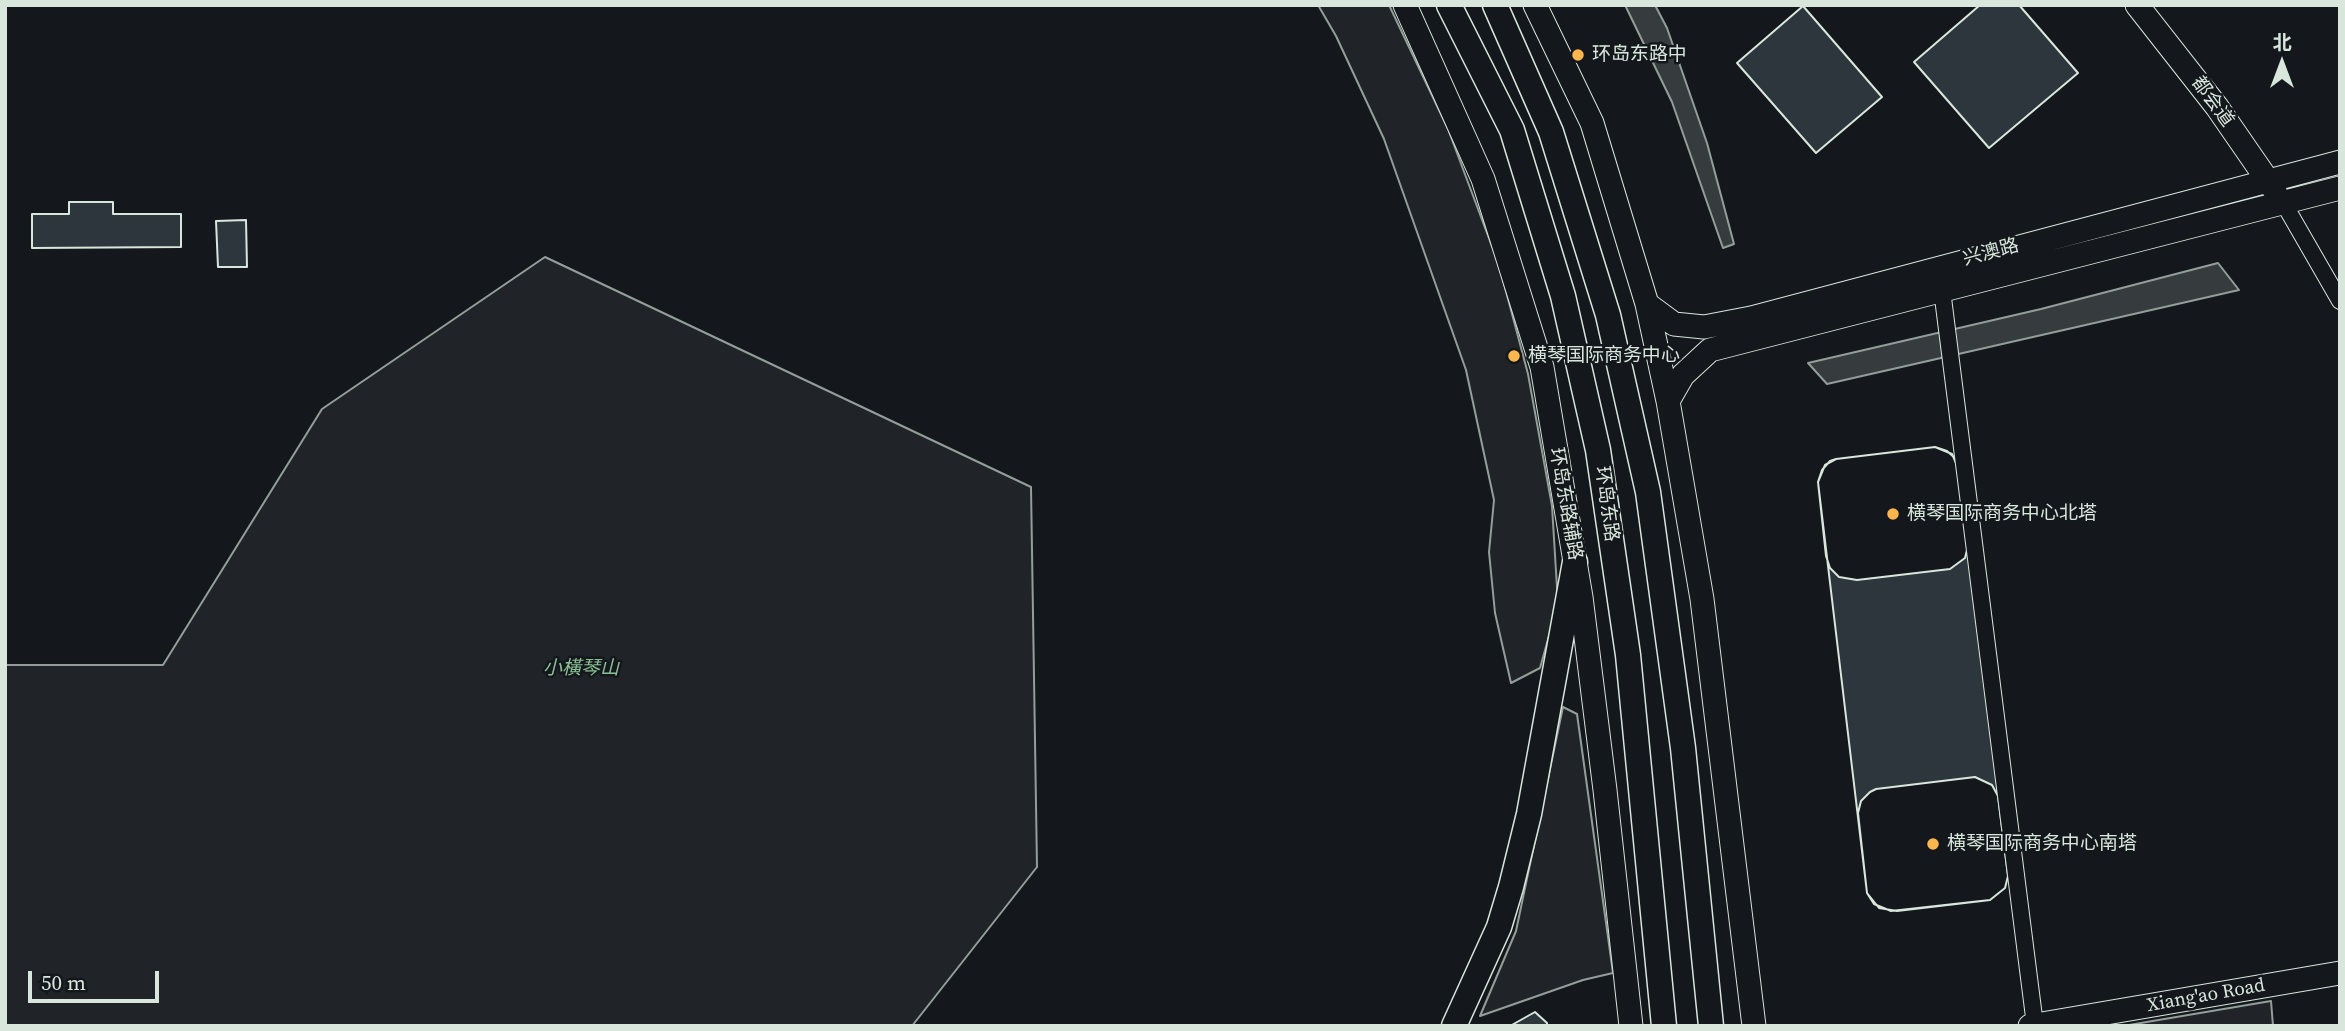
<!DOCTYPE html>
<html>
<head>
<meta charset="utf-8">
<style>
	body { margin:0 }
	#map { position:relative; width:2345px; height:1031px; overflow:hidden; background:#14181c; font-family:"Source Serif 4","Noto Sans SC",serif }
	canvas { display:block }
	.frame { position:absolute; inset:0; border:7px solid #d8e6dc; pointer-events:none }
	.north { position:absolute; left:2247px; top:28px; width:70px; height:70px; -webkit-text-stroke:5px #14181c; paint-order:stroke; rotate:0deg; font-size:19px; font-weight:700; line-height:28px; text-align:center; color:#d8e6dc }
	.north::after { content:''; display:block; margin:auto; width:24px; height:32px; background:#d8e6dc; clip-path:polygon(50% 0,100% 100%,50% 72%,0 100%) }
	.scale { position:absolute; left:28px; top:971px; width:131px; height:32px; box-sizing:border-box; border:4px solid #d8e6dc; border-top:0; padding-left:9px; font-size:21px; line-height:24px; white-space:nowrap; color:#d8e6dc; -webkit-text-stroke:5px #14181c; paint-order:stroke }
</style>
</head>
<body>
<div id="map">
<canvas width="2345" height="1031"></canvas>
<div class="frame"></div>
<div class="north">北</div>
<div class="scale">50 m</div>
</div>
<script>
const g = document.querySelector('canvas').getContext('2d');
g.lineJoin = 'round';
function fill(path, color) { g.fillStyle = color; g.fill(path, 'evenodd'); }
function strokePath(path, color, width, dash) { g.strokeStyle = color; g.lineWidth = width; g.lineCap = dash ? 'butt' : 'round'; g.setLineDash(dash || []); g.stroke(path); }
function label(font, color, halo, rows, align = 'center') {
  g.font = font + ' "Source Serif 4","Noto Sans SC",serif'; g.lineWidth = 5; g.setLineDash([]); g.textBaseline = 'middle'; g.strokeStyle = halo; g.fillStyle = color; for (const [text, x, y, turn = 0] of rows) {
    g.save(); g.translate(x, y); g.rotate((+turn || 0) * Math.PI / 180); g.textAlign = isNaN(turn) ? turn : align; if (halo) g.strokeText(text, 0, 0); g.fillText(text, 0, 0); g.restore();
  }
}
const green = new Path2D(`
	M1318,5h71l59,124 51,136 29,109 24,132 6,98 -18,64 -29,15 -16,-70 -6,-61 5,-52 -28,-130 -82,-231 -48,-103z
	M545,257l486,230 6,380 -125,159h-907v-361h158l159,-256z
	M1563,707l14,7 36,259 -30,7 -103,36 36,-85z
	M2271,1001l2,25h-150z`);
const water = new Path2D(`
	M1625,5h30l12,23 40,115 27,101 -11,4 -51,-146z
	M2218,263l21,27 -412,94 -19,-21 233,-54z`);
const building = new Path2D(`
	M1980,5h39l59,68 -89,75 -75,-86z
	M1803,6l79,91 -66,56 -79,-90z
	M69,202h44v12h68v33l-149,1v-34h37z
	M246,220l1,47h-29l-2,-46z
	M1935,447l17,7 8,18 48,404 -3,12 -15,12 -99,11 -17,-7 -7,-11 -49,-411 7,-17 11,-6z
	M1935,447l12,4 9,8 12,87 -3,12 -15,11 -93,11 -18,-3 -9,-9 -4,-12 -8,-74 4,-12 8,-9 6,-2z
	M1975,777l17,8 6,11 10,80 -3,12 -15,12 -93,11 -18,-3 -12,-15 -9,-80 3,-12 9,-9 6,-3z
	M1535,1012l12,11v3h-37z`);
const street = new Path2D(`
	M2283,202l57,99
	M1942,290l93,735`);
const secondary = new Path2D(`
	M1405,5l78,174 59,188 39,230 24,193 26,236
	M1535,5l57,118 55,181 21,97 34,198 52,427
	M2137,5l80,102 58,84
	M1647,304l27,20 30,3 47,-9 589,-156
	M1668,401l15,-26 27,-25 630,-162
	M2030,1026l310,-53`);
const primary = new Path2D(`
	M1449,5l63,125 51,166 35,154 30,205 36,371
	M1495,5l56,127 57,183 40,177 35,256 28,278
	M1454,1026l45,-99 12,-40 18,-73 46,-252`);
const markers = [
	[1578,55,7,"#ffb74d"],
	[1514,356,7,"#ffb74d"],
	[1893,514,7,"#ffb74d"],
	[1933,844,7,"#ffb74d"]
];
const poiNames = [
	["环岛东路中",1592,55],
	["横琴国际商务中心",1528,356],
	["横琴国际商务中心北塔",1907,514],
	["横琴国际商务中心南塔",1947,844]
];
const streetNames = [
	["都会道",2212,102,54],
	["兴澳路",1991,253,-15],
	["环岛东路辅路",1565,504,80],
	["环岛东路",1606,504,82],
	["Xiang'ao Road",2206,996,-10]
];
const parkNames = [
	["小橫琴山",581,669]
];
fill(green, '#202428');
strokePath(green, '#939e99', 2);
fill(water, '#363b3e');
strokePath(water, '#939e99', 2);
fill(building, '#2c363c');
strokePath(building, '#d8e6dc', 2);
strokePath(street, '#d8e6dc', 18);
strokePath(secondary, '#d8e6dc', 25);
strokePath(primary, '#d8e6dc', 27);
strokePath(street, '#14181c', 16);
strokePath(secondary, '#14181c', 23);
strokePath(primary, '#14181c', 24);
for (const [x, y, r, color] of markers) { const dot = new Path2D(); dot.arc(x, y, r, 0, 2 * Math.PI); g.fillStyle = color; g.fill(dot); strokePath(dot, '#14181c', 2.5); }
label('19px', '#d8e6dc', '#14181c', poiNames, 'left');
label('19px', '#d8e6dc', '#14181c', streetNames);
label('italic 19px', '#8ac095', '#14181c', parkNames);
</script>
</body>
</html>
